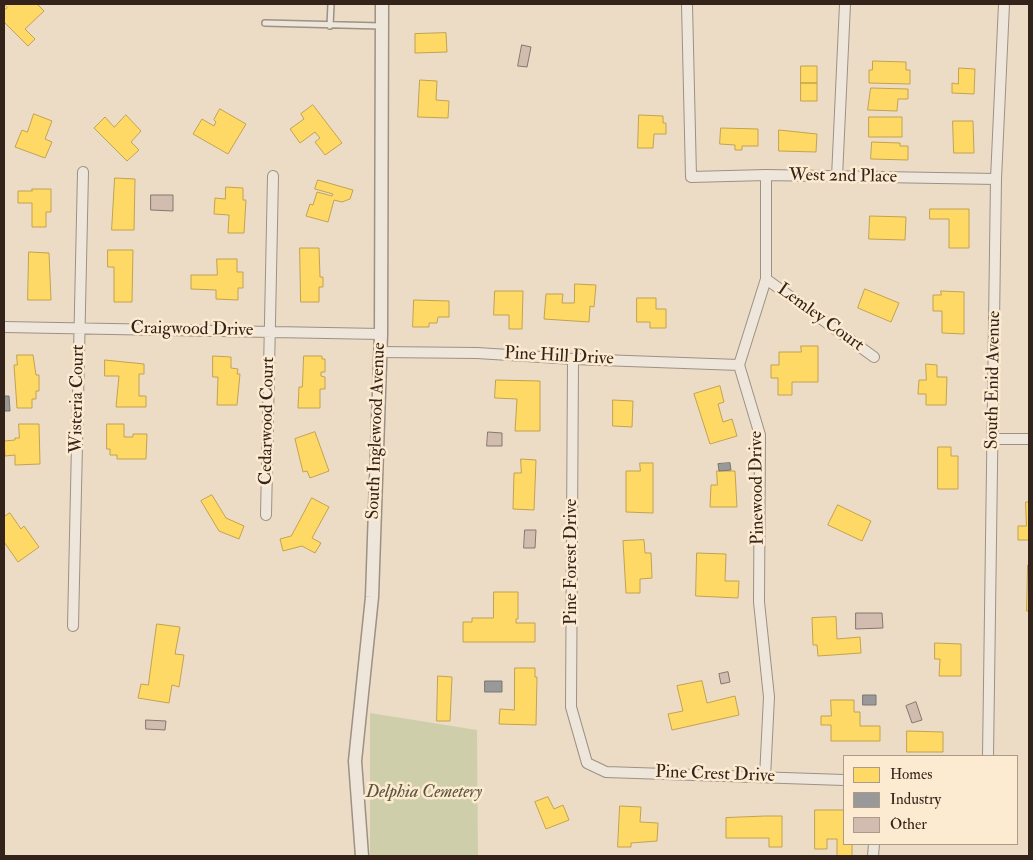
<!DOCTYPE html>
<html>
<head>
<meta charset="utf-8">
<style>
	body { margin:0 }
	#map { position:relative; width:1033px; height:860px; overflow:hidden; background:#ecdcc6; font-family:"IM FELL Double Pica",serif }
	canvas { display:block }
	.frame { position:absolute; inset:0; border:5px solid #33231b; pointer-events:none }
	.legend { position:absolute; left:843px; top:755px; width:175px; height:90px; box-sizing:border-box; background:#fcebd0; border:1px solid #ac9b88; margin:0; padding:6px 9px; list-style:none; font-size:15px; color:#33231b }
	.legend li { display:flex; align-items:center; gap:10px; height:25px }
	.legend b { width:25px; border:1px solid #ac9b88 }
</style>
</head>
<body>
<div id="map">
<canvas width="1033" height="860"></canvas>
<div class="frame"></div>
<ul class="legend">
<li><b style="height:14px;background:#ffd966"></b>Homes</li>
<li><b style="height:14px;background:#999"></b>Industry</li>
<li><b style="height:14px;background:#d1bcaf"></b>Other</li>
</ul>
</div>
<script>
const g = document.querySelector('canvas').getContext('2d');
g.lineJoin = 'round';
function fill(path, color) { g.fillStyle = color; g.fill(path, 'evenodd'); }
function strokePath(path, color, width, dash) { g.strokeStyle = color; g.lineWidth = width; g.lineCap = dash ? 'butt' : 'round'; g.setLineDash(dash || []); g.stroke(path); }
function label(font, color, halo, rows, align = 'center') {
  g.font = font + ' "IM FELL Double Pica",serif'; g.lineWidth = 5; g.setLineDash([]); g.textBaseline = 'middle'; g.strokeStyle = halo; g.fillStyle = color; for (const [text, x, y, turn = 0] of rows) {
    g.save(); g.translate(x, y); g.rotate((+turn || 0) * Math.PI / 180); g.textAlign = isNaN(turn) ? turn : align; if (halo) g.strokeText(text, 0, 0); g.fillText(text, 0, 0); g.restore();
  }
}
const green = new Path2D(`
	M370,713l107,17 1,126h-108z`);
const homes = new Path2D(`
	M4,4h33l7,7 -19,18 10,10 -7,7 -24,-24v-12l3,-2z
	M446,33l1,19 -32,1v-19z
	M873,61l33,1v8h4v14l-41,-1v-13h3z
	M801,66h16v17h-16z
	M959,68l16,1 -1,25 -22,-1v-10l6,1z
	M420,80l17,1 -1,19 13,1 -1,17 -30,-1z
	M801,83h16v18h-16z
	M871,88l37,1v10h-10l-1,12 -29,-1z
	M313,105l29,38 -17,12 -10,-13 5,-4 -5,-6 -15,11 -10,-14 14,-10 -3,-5z
	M220,109l26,15 -18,30 -35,-20 9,-15 12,7 2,-4 -2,-2z
	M34,114l18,7 -7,18 7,3 -7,16 -30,-11 7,-17 5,2z
	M126,115l15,16 -10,11 8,8 -12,11 -33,-33 11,-11 9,10z
	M639,115l24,1v7h3v11h-12l-1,14h-15z
	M869,117h33v20h-33z
	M953,121h20l1,32h-20z
	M721,128l37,1v17h-16v4h-7v-5l-15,-1z
	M779,130l38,4 -1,18 -37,-1z
	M872,142l28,1v3h8v14l-37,-1z
	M115,178l20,1 -1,51h-22z
	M318,180l35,10 -3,9 -8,3 -8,-2 -6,22 -22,-6 4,-12 3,1 4,-13 15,4 1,-2 -18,-5z
	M226,187l17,1v12h3l-2,33h-16l1,-18 -15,-1 1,-16 10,1z
	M32,189h19v23h-5v15h-14v-24h-14v-12h14z
	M930,209h39v39h-20v-29h-19z
	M870,216l36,1 -1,23 -36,-1z
	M300,248h19l1,29h3v10h-4v15h-18z
	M108,250h25l-1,52h-18v-35h-6z
	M29,252l20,1 2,47h-23z
	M217,259h20v13h6v16h-5v12l-22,-1v-9l-25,-1v-14h26z
	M575,284l21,1 -2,22 -4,-1 -1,16 -45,-3 2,-25h17l-1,9h12z
	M865,289l34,14 -8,19 -33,-14z
	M495,291h28l-1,38h-13v-14h-15z
	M941,291l23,1v42l-22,-1v-22h-9v-16h8z
	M637,298h19v11h10v19h-16v-6h-13z
	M414,300l35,1v16h-11l-1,6h-8v4h-16z
	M801,346h17v36h-26v13h-14v-17h-7v-13h8v-13h22z
	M17,355h16l3,20h3v16h-3v8h-4v9h-15l-3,-43h3z
	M213,356l18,1v11l7,1 -1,5h3l-3,31h-20l1,-28h-5z
	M304,356h18v3h3v13h-4v4l4,1v12h-5v19h-22l1,-21h3z
	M105,360l39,4v10h-5v22h7v11h-30l3,-31h-14z
	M926,364l11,1v12h10l-1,28h-20v-11h-8l1,-14h7z
	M496,380l44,1v50h-25l2,-32 -22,-1z
	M720,386l4,16 -6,2 5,18 9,-3 5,17 -27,8 -16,-50z
	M613,400l20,1 -1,26 -19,-1z
	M19,424h20l1,40 -25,1v-10l-10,1 -1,-15 11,-1v-2h4z
	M107,424h17v13h9v-3h14l-1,25h-29v-4h-7v-6h-3z
	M315,432l14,39 -19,7 -3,-7 -4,1 -8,-33z
	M938,447h13v9h7v33h-20z
	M521,459l15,1 -2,50 -21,-1 1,-36h7z
	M640,463h13v50l-27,-1v-41h14z
	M717,471h18l2,36h-27l1,-22h6z
	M212,495l14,23 18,8 -5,13 -20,-8 -18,-30z
	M312,498l17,9 -17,31 9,5 -6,10 -13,-7 -19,5 -3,-12 11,-3z
	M1026,502h3v38h-11v-14h8z
	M838,505l33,16 -9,20 -34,-16z
	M10,513l11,16 3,-3 15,21 -21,15 -14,-20v-25z
	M644,540l1,13h6l1,25 -12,1v14h-14l-3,-52z
	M697,553l29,1 -1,27h14l-1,17 -42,-2z
	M1028,565h1v46h-2z
	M494,592h24v27h-2v4h19v19h-72v-20h9v-4h21z
	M836,617l1,22 23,-2 1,16 -43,3 -1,-11h-4l-1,-27z
	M157,624l23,3 -5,27 9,1 -5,32 -7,-2 -3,18 -31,-5 3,-14 7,1z
	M935,643l26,1v32h-22l1,-17h-5z
	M515,668h20v9h2l-1,48 -37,-1 1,-15 14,1z
	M438,676l14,1 -2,44h-13z
	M702,681l5,22 28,-7 4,19 -67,15 -4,-16 15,-3 -6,-25z
	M831,700h23v12h6v14h20v15h-49v-16h-10v-9h10z
	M907,731l36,1v20h-36z
	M548,797l6,12 9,-4 6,15 -23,9 -11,-27z
	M620,806l21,1 -1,15 18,1 -1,18 -26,2v4h-13z
	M815,810h29v34h8v12h-15v-17h-10v10h-12z
	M765,816h17v31h-13v-9h-43v-20z`);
const industry = new Path2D(`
	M4,396h5l1,15h-6z
	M730,463l1,7 -12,1 -1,-7z
	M485,681h17v11h-17z
	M863,695h13v10h-13z`);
const building = new Path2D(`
	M522,45l9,2 -4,20 -9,-1z
	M151,195h22v16l-22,-1z
	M488,432l14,1v13h-15z
	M525,530h11l-1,18h-11z
	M856,613h26l1,15 -27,1z
	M728,672l2,10 -9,2 -2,-10z
	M916,702l6,18 -10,3 -6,-17z
	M146,720l20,1 -1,9 -19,-1z`);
const service = new Path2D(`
	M265,23l116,3
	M330,26l1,-22`);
const minor = new Path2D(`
	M687,4l4,173 75,-2 230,4
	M837,177l8,-173
	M766,279l108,78
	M4,327l377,7
	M379,352l98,1 96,6 166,6
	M573,359l-2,348 16,56 19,9 238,8
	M994,439h35
	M266,515l7,-339
	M73,626l10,-454
	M988,756l8,-577 8,-175
	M765,777l4,-80 -10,-95 1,-167 -21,-70 27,-86v-104
	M873,856l1,-12`);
const tertiary = new Path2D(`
	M362,856l-7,-95 17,-164 9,-263 1,-330`);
const streetNames = [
	["West 2nd Place",843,177,1],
	["Lemley Court",820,318,36],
	["Craigwood Drive",192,330,1],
	["Pine Hill Drive",559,357,3],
	["South Enid Avenue",994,380,-89],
	["Wisteria Court",78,399,-89],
	["Cedarwood Court",268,421,-89],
	["South Inglewood Avenue",377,431,-88],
	["Pinewood Drive",758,488,-91],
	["Pine Forest Drive",572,562,-90],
	["Pine Crest Drive",715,775,2]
];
const parkNames = [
	["Delphia Cemetery",424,793]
];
fill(green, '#cfceaa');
fill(homes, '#ffd966');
strokePath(homes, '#c2a250', 1);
fill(industry, '#999');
strokePath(industry, '#7a7673', 1);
fill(building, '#d1bcaf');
strokePath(building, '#82786c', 1);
strokePath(service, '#9c9183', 8);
strokePath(minor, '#9c9183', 12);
strokePath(tertiary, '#9c9183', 15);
strokePath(service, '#eee6da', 5);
strokePath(minor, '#eee6da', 10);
strokePath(tertiary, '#eee6da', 12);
label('18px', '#33231b', '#fcebd0', streetNames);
label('italic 18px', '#5b533f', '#fcebd0', parkNames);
</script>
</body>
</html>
